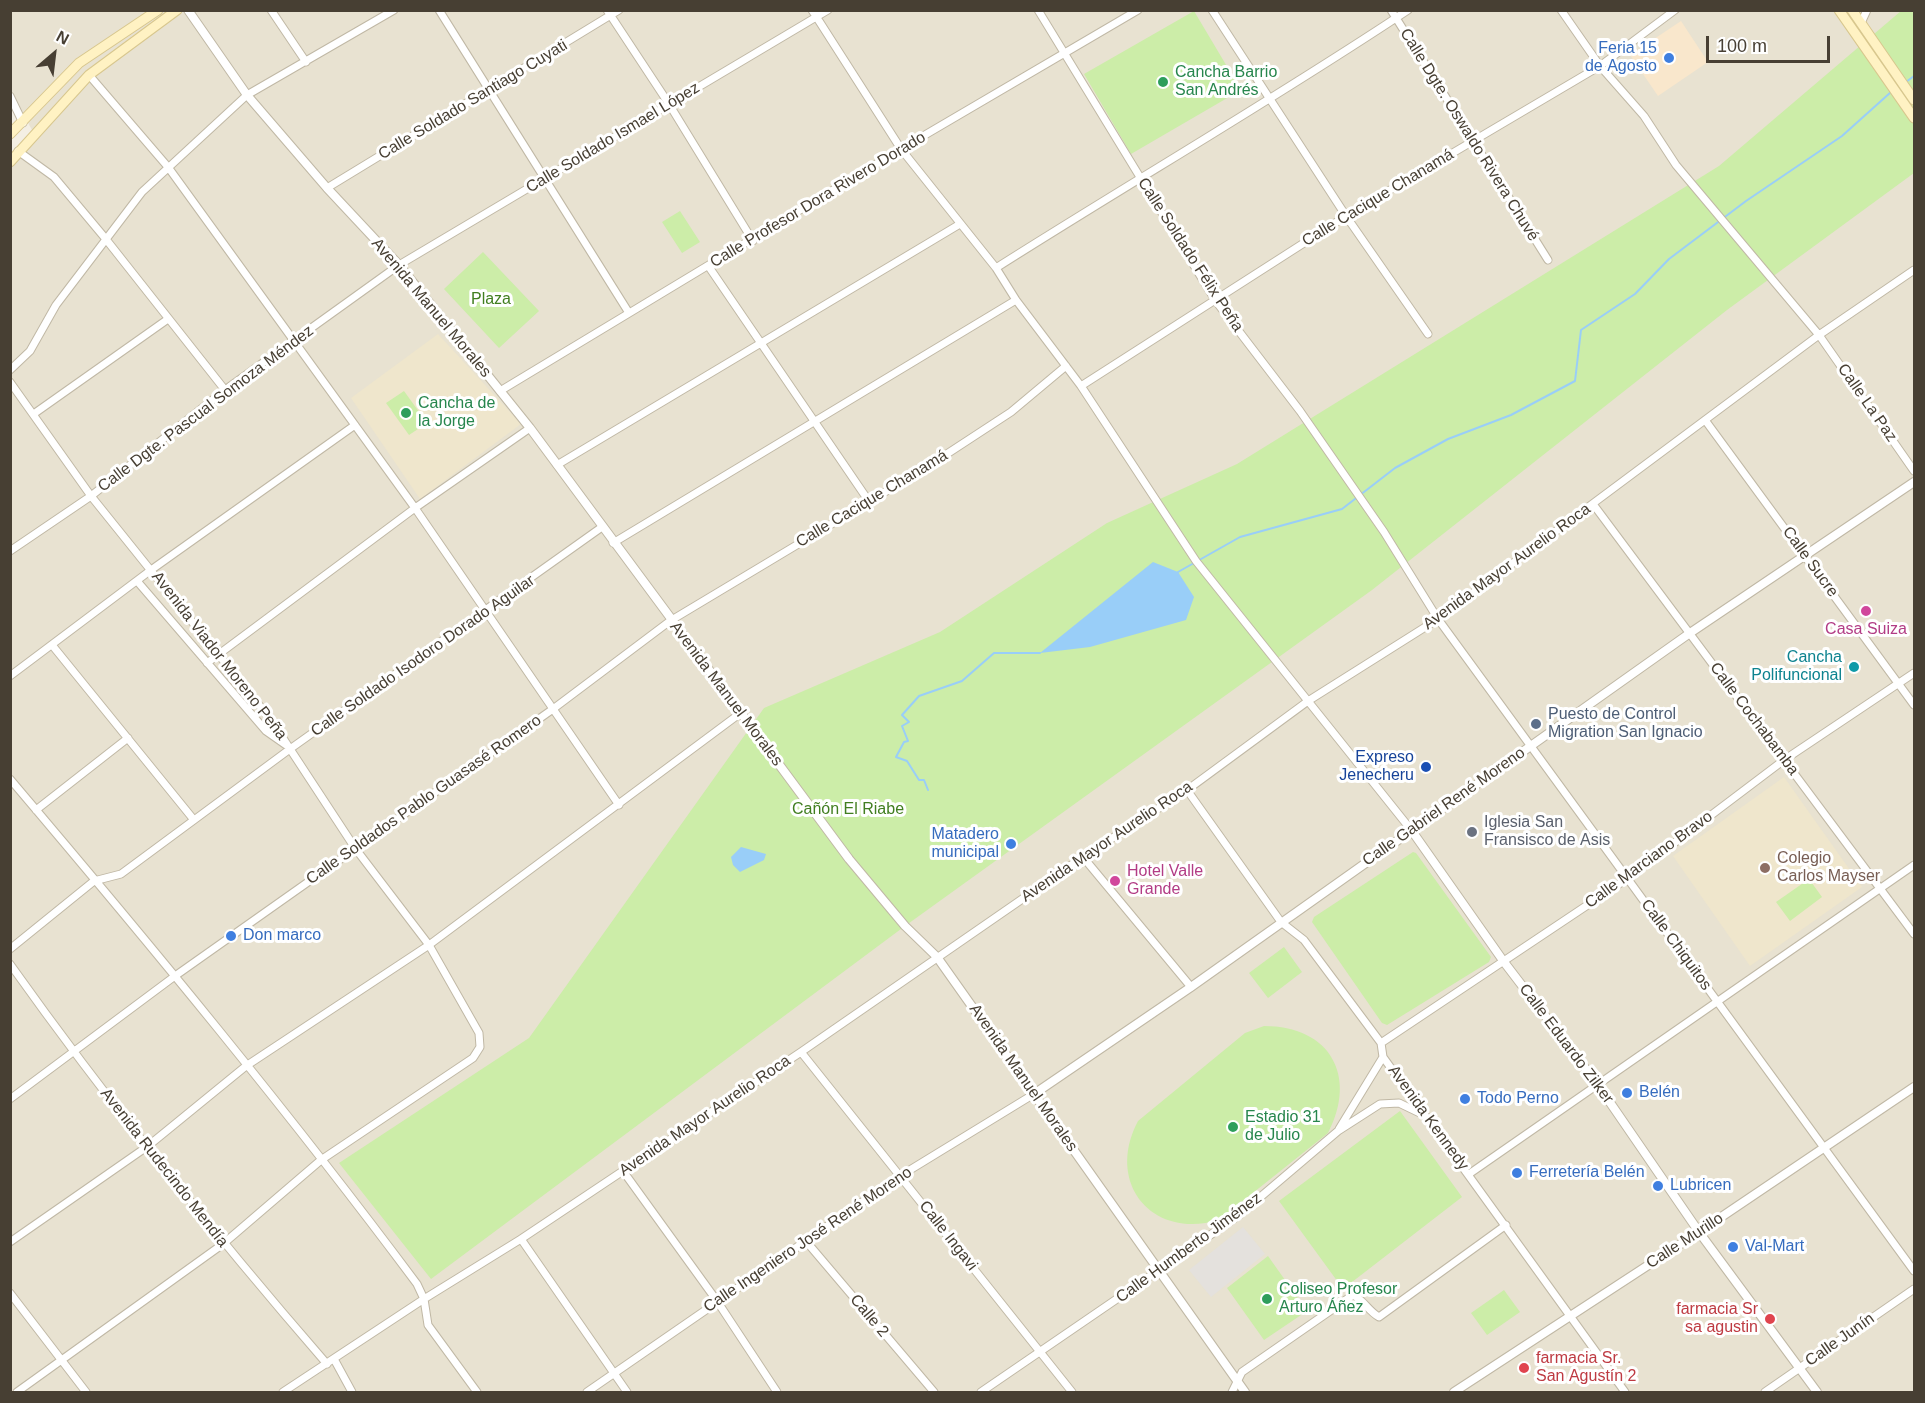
<!DOCTYPE html>
<html>
<head>
<meta charset="utf-8">
<style>
	body { margin:0 }
	#map { position:relative; width:1925px; height:1403px; overflow:hidden; background:#f4efe4; font-family:Arial,sans-serif }
	canvas { display:block }
	.frame { position:absolute; inset:0; border:12px solid #473f33; pointer-events:none }
	.north { position:absolute; left:24px; top:24px; width:60px; height:60px; -webkit-text-stroke:4px #fff; paint-order:stroke; rotate:28deg; font-size:16px; font-weight:700; line-height:24px; text-align:center; color:#473f33 }
	.north::after { content:''; display:block; margin:auto; width:21px; height:27px; background:#473f33; clip-path:polygon(50% 0,100% 100%,50% 72%,0 100%) }
	.scale { position:absolute; left:1706px; top:36px; width:124px; height:27px; box-sizing:border-box; border:3px solid #473f33; border-top:0; padding-left:8px; font-size:18px; line-height:21px; white-space:nowrap; color:#473f33; -webkit-text-stroke:4px #fff; paint-order:stroke }
</style>
</head>
<body>
<div id="map">
<canvas width="1925" height="1403"></canvas>
<div class="frame"></div>
<div class="north">N</div>
<div class="scale">100 m</div>
</div>
<script>
const g = document.querySelector('canvas').getContext('2d');
g.lineJoin = 'round';
function fill(path, color) { g.fillStyle = color; g.fill(path, 'evenodd'); }
function strokePath(path, color, width, dash) { g.strokeStyle = color; g.lineWidth = width; g.lineCap = dash ? 'butt' : 'round'; g.setLineDash(dash || []); g.stroke(path); }
function label(font, color, halo, rows, align = 'center') {
  g.font = font + ' Arial,sans-serif'; g.lineWidth = 6; g.setLineDash([]); g.textBaseline = 'middle'; g.strokeStyle = halo; g.fillStyle = color; for (const [text, x, y, turn = 0] of rows) {
    g.save(); g.translate(x, y); g.rotate((+turn || 0) * Math.PI / 180); g.textAlign = isNaN(turn) ? turn : align; if (halo) g.strokeText(text, 0, 0); g.fillText(text, 0, 0); g.restore();
  }
}
const residential = new Path2D(`
	M11,11h1903v1381h-1903l-1,-1227 22,-35 -21,-37z`);
const commercial = new Path2D(`
	M1681,21l27,41 -50,34 -28,-41z`);
const education = new Path2D(`
	M438,334l83,90 -101,75 -69,-101z
	M1784,777l78,110 -112,79 -77,-110z`);
const green = new Path2D(`
	M1194,11l47,79 -110,64 -47,-80z
	M1901,11h13v162l-187,137 -355,280 -467,336 -474,353 -92,-116 190,-125 235,-330 176,-76 167,-109 130,-59 482,-298z
	M680,211l20,31 -18,11 -20,-31z
	M483,252l56,59 -40,37 -55,-59z
	M404,391l23,32 -18,12 -23,-32z
	M1413,852l3,1 75,104 -2,5 -102,63 -5,-2 -70,-101 2,-5z
	M1809,879l13,18 -32,24 -14,-19z
	M1284,947l18,25 -34,26 -19,-25z
	M1264,1026c66,0 94,50 64,107l-109,87c-67,20 -114,-37 -81,-99l107,-88z
	M1400,1111l62,86 -119,92 -64,-88z
	M1268,1256l39,55 -43,29 -37,-52z
	M1504,1290l16,22 -33,23 -16,-22z`);
const parking = new Path2D(`
	M1243,1227l22,27 -54,43 -22,-27z`);
const water = new Path2D(`
	M1153,562l25,10 16,25 -8,23 -96,27 -50,6z
	M741,847l25,7 -2,6 -24,12 -7,-7 -2,-8z`);
const stream = new Path2D(`
	M1906,82l8,-6
	M1178,572l62,-35 102,-28 53,-41 53,-29 63,-24 64,-34 6,-51 54,-36 34,-35 77,-58 96,-65 49,-44
	M928,790l-4,-10h-5l-12,-19 -11,-4 8,-15 4,-1 -6,-15 7,-4 -7,-7 17,-19 43,-15 32,-28h46`);
const minor = new Path2D(`
	M271,10l35,52
	M439,10l190,303
	M607,10l62,94 84,137
	M812,10l89,139 95,119 20,32 65,86 115,175 216,270
	M1038,10l177,290 85,111 84,121 54,87 476,652
	M1212,10l134,206 82,118
	M1391,10l157,250
	M1561,10l39,56 44,50 32,49 143,170 95,136
	M1861,23l6,-13
	M89,75l79,92 247,341 204,297
	M10,96l13,27
	M18,151l36,26 51,61 120,152
	M327,188l292,-178
	M709,267l159,233
	M996,268c137,-87 277,-168 412,-258
	M10,370l20,-19 26,-46 86,-113 105,-97 147,-85
	M10,382l81,114 180,224 84,128 74,97 50,88 1,14 -7,11 -152,102 -98,84 -206,148
	M1081,386l265,-170 254,-150 75,-56
	M500,391l401,-242 237,-139
	M35,413l133,-94
	M1705,420l209,285
	M557,465l403,-241
	M1593,504l321,430
	M613,543l403,-243
	M10,551l81,-55 134,-106 174,-125 429,-255
	M137,581l129,150 20,14
	M52,645l142,175
	M207,663l208,-155 115,-80
	M10,676l141,-106 204,-145
	M10,779c140,165 278,332 407,505l7,15 4,26 49,67
	M1187,790l94,132 23,18 77,103 2,14 242,335
	M36,810l92,-72
	M1083,857l108,130
	M10,949l84,-68 27,-7 169,-125 312,-222
	M10,964c99,139 205,271 317,400
	M1381,1043l247,-165 156,-118 130,-87
	M801,1052l271,340
	M10,1099l165,-123 378,-267 117,-88 260,-156 81,-53 55,-46
	M1339,1129l44,-72
	M623,1171l94,130 60,91
	M1469,1174l445,-309
	M521,1239l106,153
	M805,1240l129,152
	M10,1242l138,-96 98,-80 183,-121 313,-233
	M10,1293l76,99
	M334,1359l18,33
	M283,1392l141,-93 97,-60 280,-187 282,-195 104,-67 121,-89 130,-82 381,-284 95,-65
	M587,1392l313,-216 134,-82
	M981,1392l257,-176 100,-85 42,-27 19,-1 25,12
	M1232,1392l10,-20 111,-77c11,5 15,16 26,22l127,-92
	M1765,1392l149,-103`);
const tertiary = new Path2D(`
	M188,10l59,85 80,93 72,77 131,163 319,431 56,67 32,31 308,435
	M1412,831l92,131 94,123 101,147 118,160
	M1034,1094l157,-107 499,-354 224,-151
	M1454,1392l245,-160 215,-145`);
const secondary = new Path2D(`
	M1839,10l75,108
	M1852,10l62,90
	M10,134l69,-71 79,-53
	M10,162l79,-87 88,-65`);
const markers = [
	[1669,58,6,"#3f7fe0"],
	[1163,82,6,"#2e9e5b"],
	[406,413,6,"#2e9e5b"],
	[1866,611,6,"#d1479c"],
	[1854,667,6,"#0f9aa8"],
	[1536,724,6,"#5c6f8a"],
	[1426,767,6,"#1a4fb4"],
	[1472,832,6,"#6b7280"],
	[1011,844,6,"#3f7fe0"],
	[1765,868,6,"#8d6e63"],
	[1115,881,6,"#d1479c"],
	[231,936,6,"#3f7fe0"],
	[1627,1093,6,"#3f7fe0"],
	[1465,1099,6,"#3f7fe0"],
	[1233,1127,6,"#2e9e5b"],
	[1517,1173,6,"#3f7fe0"],
	[1658,1186,6,"#3f7fe0"],
	[1733,1247,6,"#3f7fe0"],
	[1267,1299,6,"#2e9e5b"],
	[1770,1319,6,"#e0444e"],
	[1524,1368,6,"#e0444e"]
];
const shopNames = [
	["Feria 15",1657,49,"right"],
	["de Agosto",1657,67,"right"],
	["Matadero",999,835,"right"],
	["municipal",999,853,"right"],
	["Don marco",243,936],
	["Belén",1639,1093],
	["Todo Perno",1477,1099],
	["Ferretería Belén",1529,1173],
	["Lubricen",1670,1186],
	["Val-Mart",1745,1247]
];
const leisureNames = [
	["Cancha Barrio",1175,73],
	["San Andrés",1175,91],
	["Cancha de",418,404],
	["la Jorge",418,422],
	["Estadio 31",1245,1118],
	["de Julio",1245,1136],
	["Coliseo Profesor",1279,1290],
	["Arturo Áñez",1279,1308]
];
const streetNames = [
	["Calle Soldado Santiago Cuyati",473,100,-31],
	["Calle Dgte. Oswaldo Rivera Chuvé",1469,135,58],
	["Calle Soldado Ismael López",613,138,-31],
	["Calle Cacique Chanamá",1378,198,-31],
	["Calle Profesor Dora Rivero Dorado",818,200,-31],
	["Calle Soldado Félix Peña",1190,255,57],
	["Avenida Manuel Morales",431,308,50],
	["Calle La Paz",1867,403,55],
	["Calle Dgte. Pascual Somoza Méndez",206,409,-37],
	["Calle Cacique Chanamá",872,499,-31],
	["Calle Sucre",1810,562,54],
	["Avenida Mayor Aurelio Roca",1507,567,-36],
	["Avenida Viador Moreno Peña",219,656,52],
	["Calle Soldado Isodoro Dorado Aguilar",423,656,-35],
	["Avenida Manuel Morales",726,694,53],
	["Calle Cochabamba",1754,719,53],
	["Calle Soldados Pablo Guasasé Romero",424,800,-35],
	["Calle Gabriel René Moreno",1444,807,-35],
	["Avenida Mayor Aurelio Roca",1107,842,-34],
	["Calle Marciano Bravo",1649,860,-36],
	["Calle Chiquitos",1676,945,54],
	["Calle Eduardo Zilker",1566,1044,53],
	["Avenida Manuel Morales",1023,1078,55],
	["Avenida Mayor Aurelio Roca",705,1116,-34],
	["Avenida Kennedy",1428,1118,54],
	["Avenida Rudecindo Mendía",164,1168,52],
	["Calle Ingavi",948,1236,52],
	["Calle Ingeniero José René Moreno",808,1240,-34],
	["Calle Murillo",1685,1241,-33],
	["Calle Humberto Jiménez",1189,1248,-36],
	["Calle 2",869,1316,50],
	["Calle Junín",1840,1340,-35]
];
const parkNames = [
	["Plaza",491,300],
	["Cañón El Riabe",848,810]
];
const hotelNames = [
	["Casa Suiza",1866,630],
	["Hotel Valle",1127,872,"left"],
	["Grande",1127,890,"left"]
];
const cultureNames = [
	["Cancha",1842,658],
	["Polifuncional",1842,676]
];
const serviceNames = [
	["Puesto de Control",1548,715],
	["Migration San Ignacio",1548,733]
];
const transitNames = [
	["Expreso",1414,758],
	["Jenecheru",1414,776]
];
const worshipNames = [
	["Iglesia San",1484,823],
	["Fransisco de Asis",1484,841]
];
const educationNames = [
	["Colegio",1777,859],
	["Carlos Mayser",1777,877]
];
const healthNames = [
	["farmacia Sr",1758,1310],
	["sa agustin",1758,1328],
	["farmacia Sr.",1536,1359,"left"],
	["San Agustín 2",1536,1377,"left"]
];
fill(residential, '#e8e2d1');
fill(commercial, '#f9e7cc');
fill(education, '#efe6cc');
fill(green, '#cceda8');
fill(parking, '#e4e1dd');
fill(water, '#99cef8');
strokePath(stream, '#99cef8', 2);
strokePath(minor, '#c0b8a5', 9);
strokePath(tertiary, '#c0b8a5', 10);
strokePath(secondary, '#d8c78e', 11);
strokePath(minor, '#fff', 7);
strokePath(tertiary, '#fff', 8);
strokePath(secondary, '#fff2c3', 9);
for (const [x, y, r, color] of markers) { const dot = new Path2D(); dot.arc(x, y, r, 0, 2 * Math.PI); g.fillStyle = color; g.fill(dot); strokePath(dot, '#fff', 2); }
label('16px', '#366cbe', '#fff', shopNames, 'left');
label('16px', '#27864d', '#fff', leisureNames, 'left');
label('16px', '#473f33', '#fff', streetNames);
label('16px', '#417e20', '#fff', parkNames);
label('16px', '#b23c85', '#fff', hotelNames);
label('16px', '#0d838f', '#fff', cultureNames, 'right');
label('16px', '#4e5e75', '#fff', serviceNames, 'left');
label('16px', '#164399', '#fff', transitNames, 'right');
label('16px', '#5b616d', '#fff', worshipNames, 'left');
label('16px', '#785e54', '#fff', educationNames, 'left');
label('16px', '#be3a42', '#fff', healthNames, 'right');
</script>
</body>
</html>
